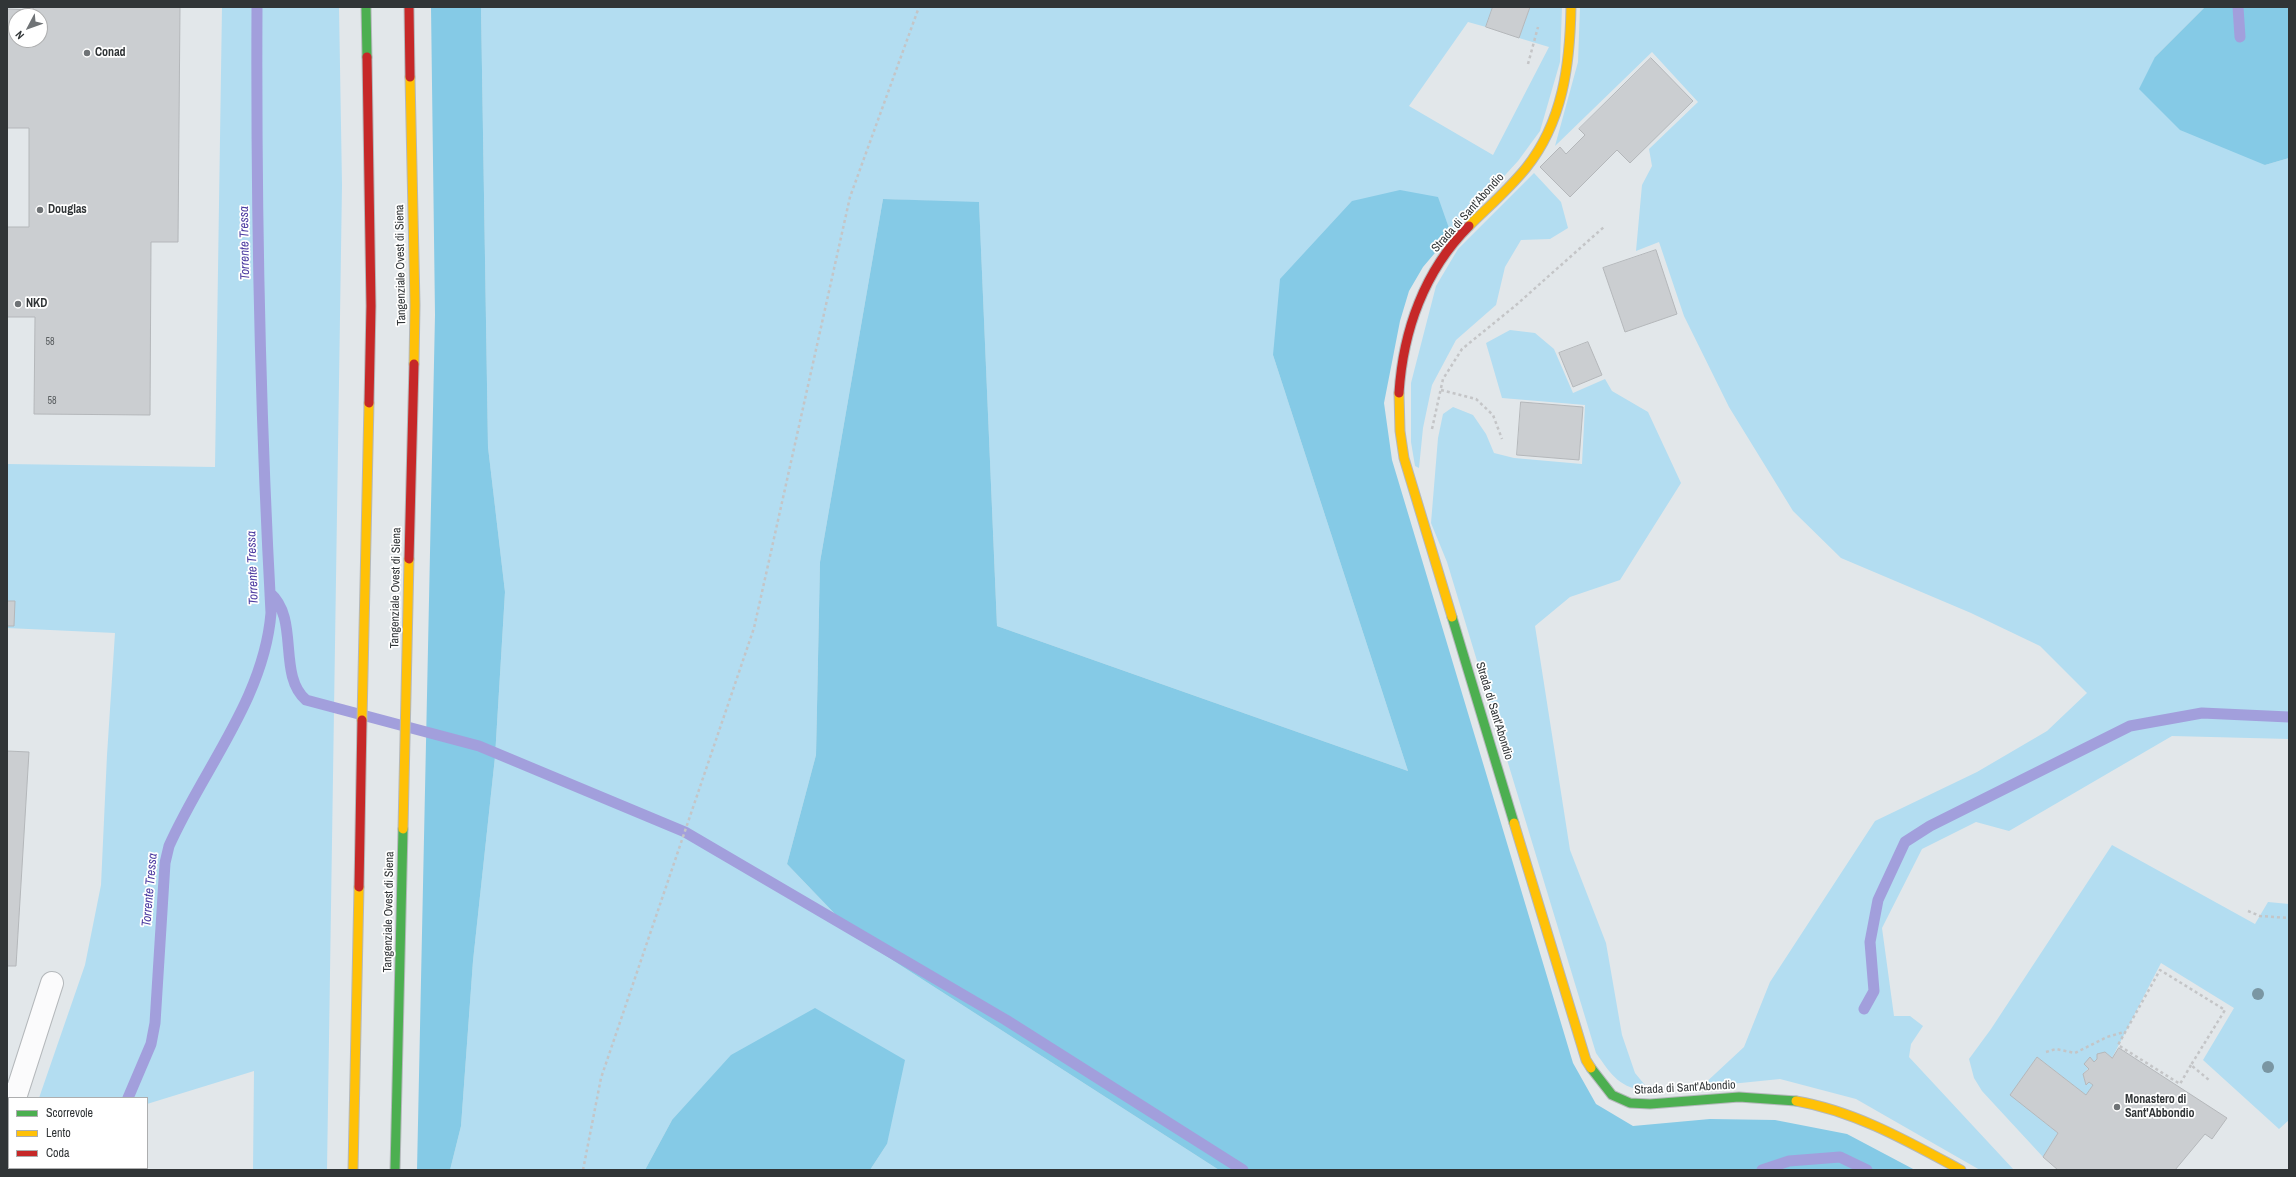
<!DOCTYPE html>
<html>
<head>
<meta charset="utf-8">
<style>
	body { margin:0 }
	#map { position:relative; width:2296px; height:1177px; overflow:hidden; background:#e2e7ea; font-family:"Archivo Narrow",sans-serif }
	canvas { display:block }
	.frame { position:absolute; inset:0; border:8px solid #313537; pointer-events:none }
	.legend { position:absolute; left:8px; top:1097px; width:140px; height:72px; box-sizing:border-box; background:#fff; border:1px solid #adaeaf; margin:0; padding:5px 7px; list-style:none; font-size:12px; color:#313537 }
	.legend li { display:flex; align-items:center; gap:8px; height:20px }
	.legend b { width:20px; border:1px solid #adaeaf }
	.north { position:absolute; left:8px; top:8px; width:40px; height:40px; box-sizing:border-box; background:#fff; border:1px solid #adaeaf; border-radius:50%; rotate:229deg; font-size:11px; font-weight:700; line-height:16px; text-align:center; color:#313537 }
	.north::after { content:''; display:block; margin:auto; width:14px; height:18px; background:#6f7376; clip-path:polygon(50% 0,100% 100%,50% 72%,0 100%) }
</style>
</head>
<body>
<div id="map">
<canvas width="2296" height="1177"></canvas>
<div class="frame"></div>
<ul class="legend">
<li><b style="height:5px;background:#4caf50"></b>Scorrevole</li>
<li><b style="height:5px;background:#ffc107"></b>Lento</li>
<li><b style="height:5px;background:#c62828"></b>Coda</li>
</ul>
<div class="north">N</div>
</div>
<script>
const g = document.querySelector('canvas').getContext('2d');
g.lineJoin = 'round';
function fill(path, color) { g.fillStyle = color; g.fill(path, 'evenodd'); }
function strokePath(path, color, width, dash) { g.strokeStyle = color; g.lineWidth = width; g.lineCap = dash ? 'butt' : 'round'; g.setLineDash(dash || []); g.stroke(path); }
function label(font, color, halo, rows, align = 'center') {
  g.font = font + ' "Archivo Narrow",sans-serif'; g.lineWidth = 3.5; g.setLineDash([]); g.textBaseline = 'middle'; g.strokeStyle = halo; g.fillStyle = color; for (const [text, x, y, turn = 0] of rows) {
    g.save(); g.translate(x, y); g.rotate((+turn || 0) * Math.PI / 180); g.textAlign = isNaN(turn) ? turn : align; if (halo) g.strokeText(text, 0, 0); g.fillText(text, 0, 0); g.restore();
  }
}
const green = new Path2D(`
	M222,7h117l3,178 -15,985h-74l1,-99 -107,33v-6h-108l46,-133 16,-80 6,-130 8,-122 -108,-5v-164l208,3z
	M481,7h1012l-7,20 -18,-5 -59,84 84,49 56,-108 -30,-9 11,-31h32l-2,55 -20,69 -22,30 -67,73 -178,121 135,416 -411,-145 -18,-423 -96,-4 -63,363 -4,193 -29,109 71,74 361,232h-349l17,-26 -215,-24 -27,50h-195l11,-44 12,-165 22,-204 10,-165 -17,-145z
	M1580,7h625l-50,50 110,108 24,-7v581l-117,-3 -163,95 -33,-9 -54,27 -40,79 12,88h16l13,10 -12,18 -2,13 105,113h-34l-124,-71 -76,-20 -79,8 43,-40 26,-65 105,-161 102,-49 70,-41 40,-38 -47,-47 -69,-33 -130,-55 -48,-47 -64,-104 -45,-91 -25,-74 -23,9 6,-66 10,-19 -3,-17 49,-47 -46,-50 -97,94 23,-84z
	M1534,173l27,29 7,26 -18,11 -29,1 -16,27 -9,38 -40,35 -24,45 -9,43 -4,40 -4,-2 -4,-24v-59l25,-97 22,-37z
	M1510,330l25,3 19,16 19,44 32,-14 7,12 36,21 33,71 -61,97 -50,17 -35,29 35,224 36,93 16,92 13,38 14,17c-29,0 -38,-16 -53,-37l-149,-491 -16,-39 7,-85 5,-24 10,-7 20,8 13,19 8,19 20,5 68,6 3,-59 -83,-7 -16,-55z
	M2112,845l143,79 13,-22 21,2v216l-10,9 -76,-69 31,-52 -73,-45 -49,95 -7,-6 -7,2 -1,5 -14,15 3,11 3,-3 4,3 -7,10 -49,-38 -26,38 47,38 -15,24 -61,-66 -8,-13 -5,-19 22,-30z`);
const forest = new Path2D(`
	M431,7h50l7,440 17,145 -10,165 -22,204 -12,165 -11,44h-33l18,-855z
	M2205,7h84v151l-24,7 -85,-35 -41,-41 16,-32z
	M1400,190l38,7 13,37 -28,33 -14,24 -9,30 -16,82 8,57 181,603 23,41 37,22 77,-7 65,1 72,14 68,36h-696l-361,-232 -71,-74 29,-109 4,-193 63,-363 96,3 18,424 411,145 -135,-416 7,-76 72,-78z
	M815,1008l90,52 -18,84 -17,26h-225l27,-50 59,-65z`);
const stream = new Path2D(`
	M2238,7l2,30
	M270,593c30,26 7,82 36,107l173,46 206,86 321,188 237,150
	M1864,1009l10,-18 -4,-49 8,-42 27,-58 25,-16 200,-100 72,-13 87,4
	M128,1098l23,-54 4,-21 10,-160 4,-17c34,-77 95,-147 102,-233 -11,-202 -15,-404 -14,-606
	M86,1170l1,-2
	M1762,1170l27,-9 51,-4 27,13`);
const building = new Path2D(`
	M33,7h147l-2,235h-27l-1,173 -116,-1 1,-97h-28v-90h22v-99h-22v-119l26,1zM16,16h24v24h-24z
	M1493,7h37l-11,31 -33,-11z
	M1651,58l42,43 -63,62 -13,-13 -47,47 -30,-30 20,-20 6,7 19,-19 -6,-6z
	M1656,250l21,64 -52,18 -22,-64z
	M1588,342l14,33 -29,12 -14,-34z
	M1521,402l62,5 -4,53 -62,-5z
	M7,601h8l-1,25h-7z
	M7,751l22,1 -13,214h-9z
	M2119,1048l108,70 -15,21 -7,-5 -30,36h-117l-15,-13 15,-24 -48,-38 27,-38 49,38 7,-10 -4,-3 -3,3 -3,-11 6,-5 -5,-5 6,-7 4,5 3,-3v-5l8,-2 7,6z`);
const path = new Path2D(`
	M1528,64l10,-37
	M1441,390l35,9 17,16 9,24
	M1432,429l11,-50 19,-30 53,-43 90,-80
	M2248,911l12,5 29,2
	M2046,1052l10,-3 19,4 32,-16 17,-5
	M2191,1065l-11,19 -62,-39 42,-75 65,40 -34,55 18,15
	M583,1170l18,-92 153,-450 96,-431 69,-190`);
const lane = new Path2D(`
	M7,1094l9,1 36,-112`);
const fast = new Path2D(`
	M366,7l1,50
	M1452,617l62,206
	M1591,1068l21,27 18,8 20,1 89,-7 57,4
	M395,1170l8,-341`);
const slow = new Path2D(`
	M410,77l5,228 -1,59
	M1469,226c19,-19 40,-37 57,-58 37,-46 44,-104 45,-161
	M1399,393l1,38 4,27 48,159
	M362,720l7,-317
	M1514,823l72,237 5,8
	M403,829l6,-270
	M1796,1101c59,10 113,41 165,69
	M353,1170l6,-283`);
const jam = new Path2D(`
	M409,7l1,70
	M367,57l4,249 -2,97
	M1399,393c4,-62 25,-122 70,-167
	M409,559l5,-195
	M359,887l3,-167`);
const trees = [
	[2258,994],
	[2268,1067]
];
const markers = [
	[87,53,4,"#6f7376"],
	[40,210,4,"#6f7376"],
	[18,304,4,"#6f7376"],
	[2117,1107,4,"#6f7376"]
];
const numberNames = [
	["58",50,342],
	["58",52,401]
];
const poiNames = [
	["Conad",95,53],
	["Douglas",48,210],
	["NKD",26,304],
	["Monastero di",2125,1100],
	["Sant'Abbondio",2125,1114]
];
const streetNames = [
	["Strada di Sant'Abondio",1468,213,-48],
	["Tangenziale Ovest di Siena",401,265,-91],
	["Tangenziale Ovest di Siena",396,588,-89],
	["Strada di Sant'Abondio",1494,711,73],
	["Tangenziale Ovest di Siena",389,912,-89],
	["Strada di Sant'Abondio",1685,1088,-3]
];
const waterNames = [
	["Torrente Tressa",245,243,-91],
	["Torrente Tressa",253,568,-92],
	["Torrente Tressa",150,890,-85]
];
fill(green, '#b3ddf1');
fill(forest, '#85cae6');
strokePath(stream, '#a29fdc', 11);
fill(building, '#cbced1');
strokePath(building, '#b4b7ba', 1);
strokePath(lane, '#b4b8bb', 24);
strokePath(fast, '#b4b8bb', 11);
strokePath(slow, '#b4b8bb', 11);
strokePath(jam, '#b4b8bb', 11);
strokePath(path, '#c4c5c7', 2.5, [3, 3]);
strokePath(lane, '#fbfbfc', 22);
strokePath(fast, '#4caf50', 9);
strokePath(slow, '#ffc107', 9);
strokePath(jam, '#c62828', 9);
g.fillStyle = '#7a96a3';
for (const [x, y] of trees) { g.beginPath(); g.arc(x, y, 6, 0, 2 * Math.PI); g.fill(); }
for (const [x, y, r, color] of markers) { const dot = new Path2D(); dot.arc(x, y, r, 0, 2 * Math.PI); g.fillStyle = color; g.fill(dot); strokePath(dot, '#fff', 1.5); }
label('10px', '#5a5e60', null, numberNames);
label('bold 12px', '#313537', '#fff', poiNames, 'left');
label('12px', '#313537', '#fff', streetNames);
label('italic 13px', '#4d3ca1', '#fff', waterNames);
</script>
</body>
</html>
